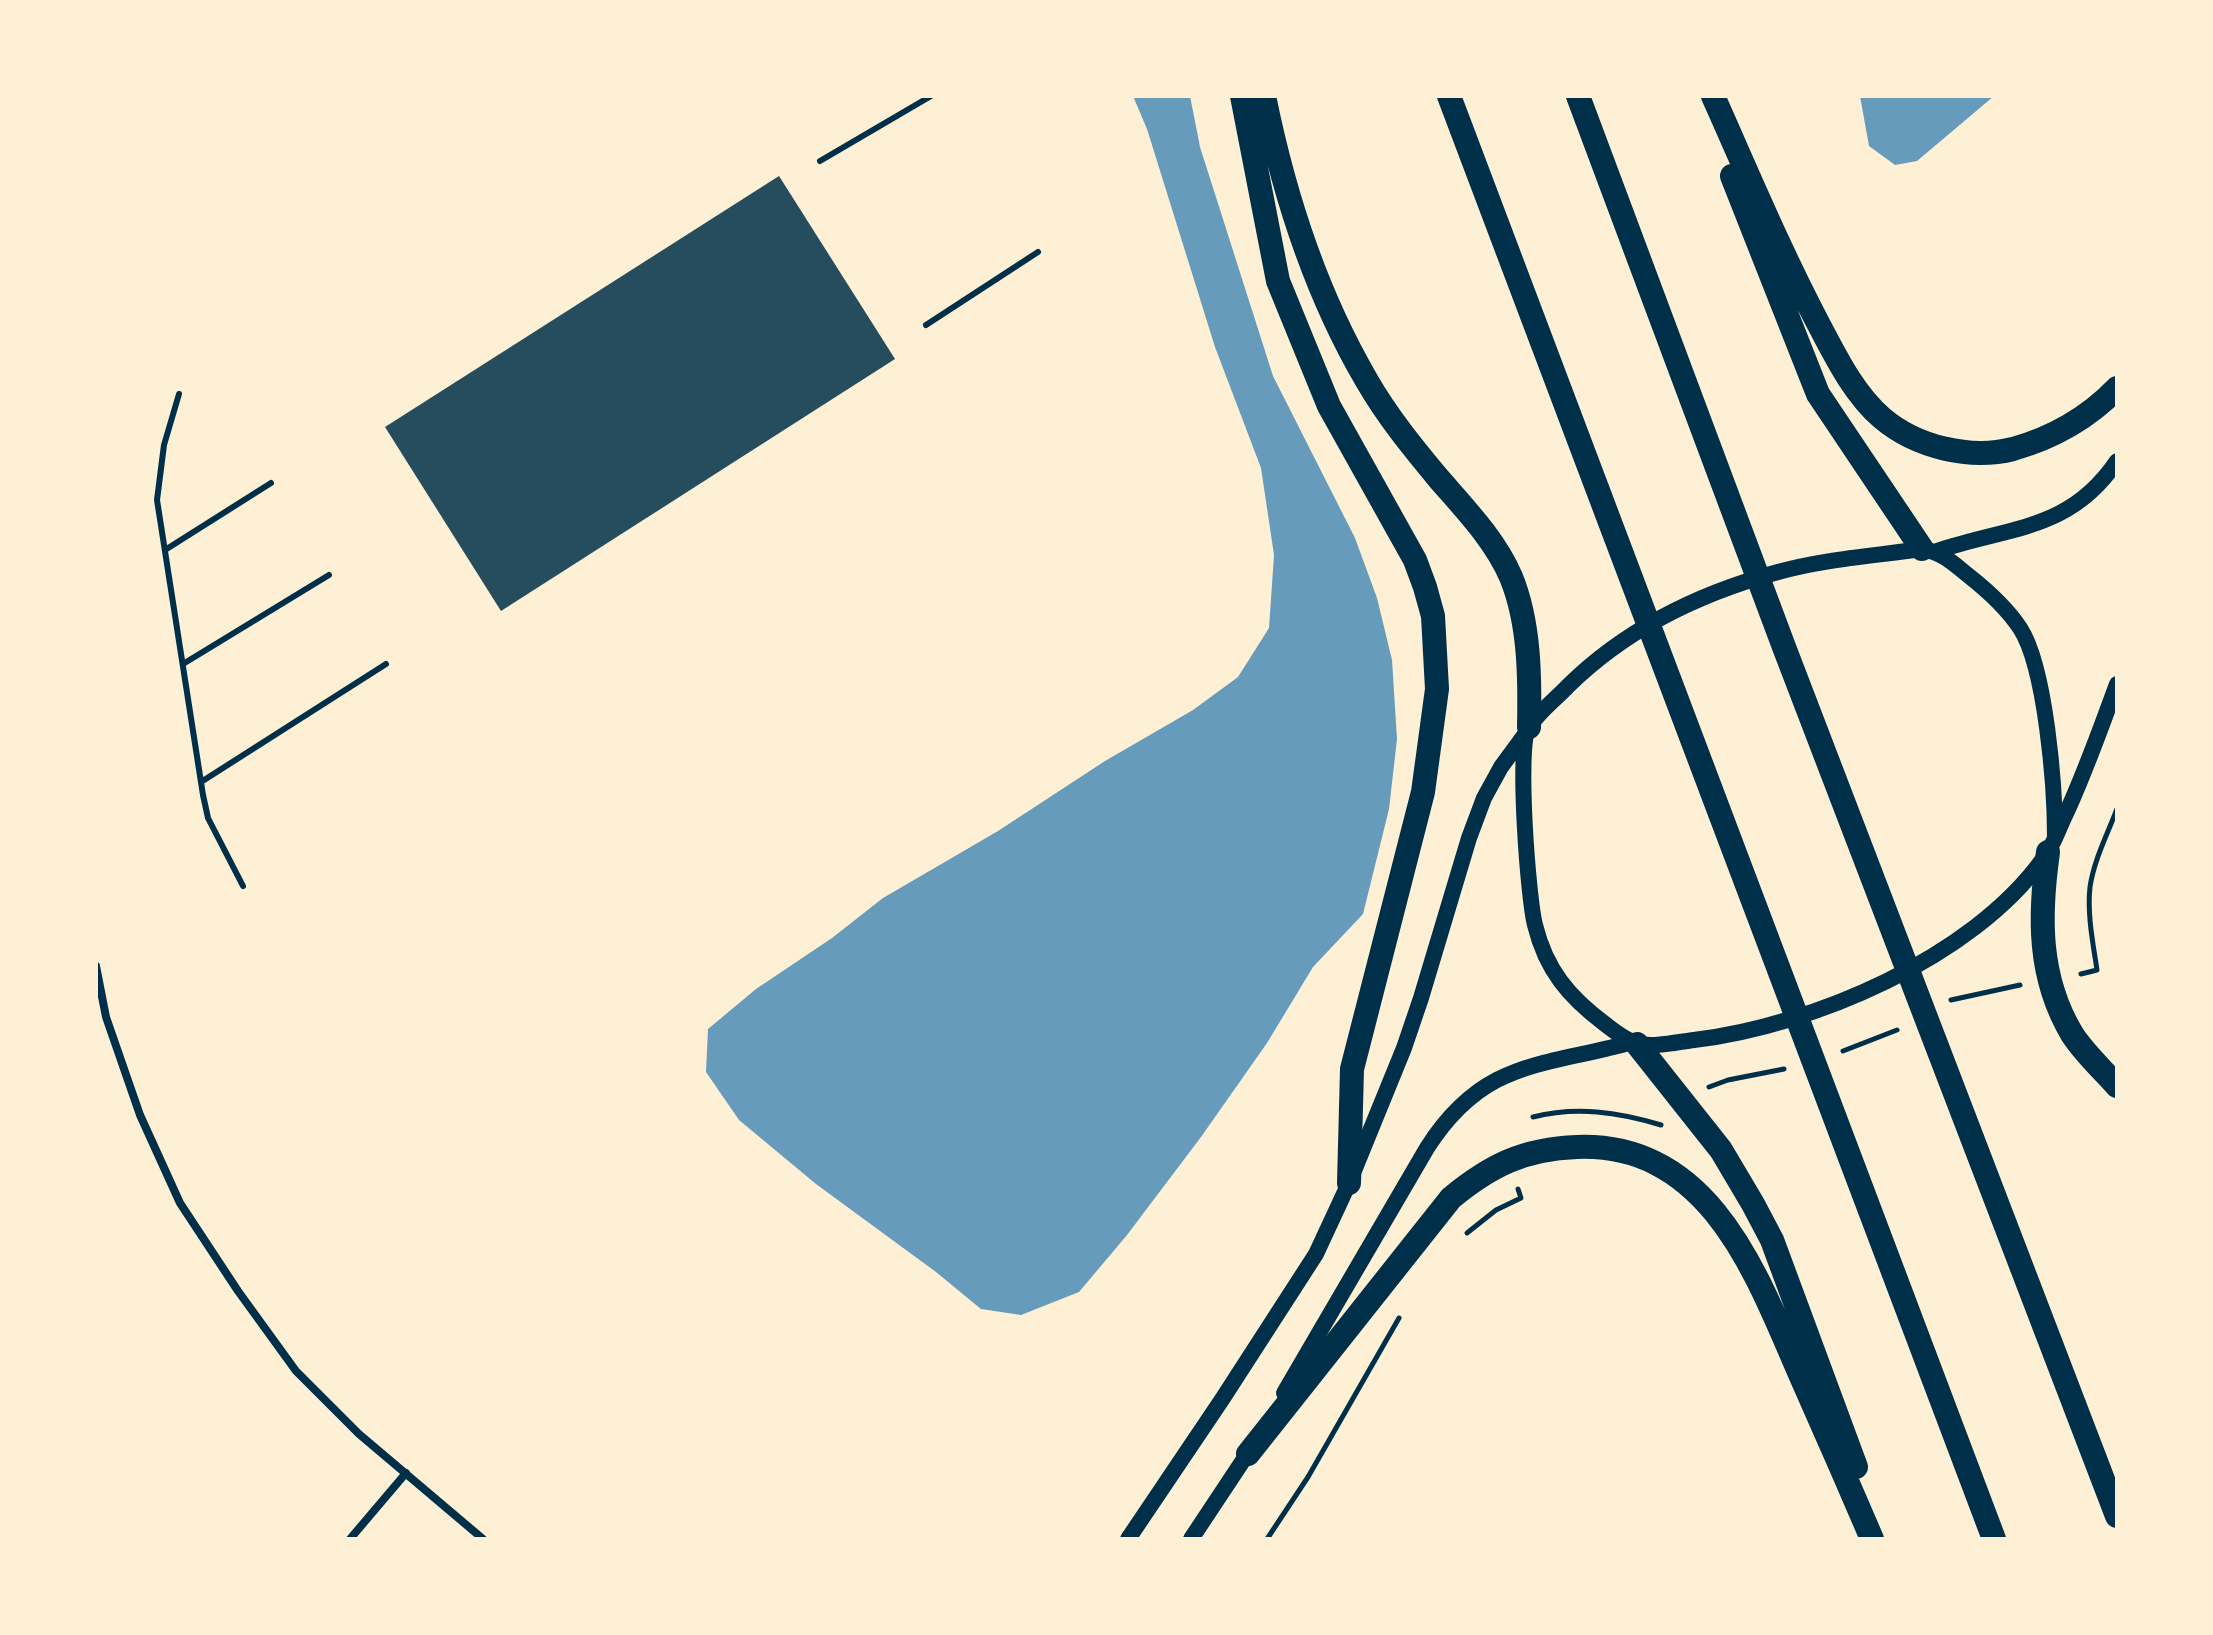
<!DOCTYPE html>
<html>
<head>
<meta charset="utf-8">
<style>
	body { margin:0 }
	#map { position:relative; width:2213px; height:1635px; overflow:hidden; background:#fdf0d5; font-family:"Golos Text",sans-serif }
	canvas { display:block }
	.frame { position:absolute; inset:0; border:98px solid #fdf0d5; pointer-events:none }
</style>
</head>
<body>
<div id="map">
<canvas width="2213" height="1635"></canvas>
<div class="frame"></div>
</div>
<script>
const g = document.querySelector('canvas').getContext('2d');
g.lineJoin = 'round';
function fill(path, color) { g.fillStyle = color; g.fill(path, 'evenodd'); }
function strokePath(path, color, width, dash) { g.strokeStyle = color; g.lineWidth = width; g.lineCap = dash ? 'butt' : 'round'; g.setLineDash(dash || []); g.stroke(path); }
const water = new Path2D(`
	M1133,96h57l10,51 73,229 82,162 22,60 15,62 5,79 -8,70 -26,105 -50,53 -46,76 -66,94 -74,98 -48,57 -58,23 -40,-6 -45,-37 -120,-88 -77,-64 -33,-48 2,-43 48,-40 76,-51 51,-40 115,-67 107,-70 88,-51 45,-33 31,-49 5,-73 -13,-87 -46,-121 -68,-218z
	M1860,96h134l-77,65 -22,4 -26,-19z`);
const building = new Path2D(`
	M779,176l116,183 -394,252 -116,-184z`);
const path = new Path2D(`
	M2081,974l16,-4c-4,-27 -10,-56 -7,-83 4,-27 17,-52 27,-78
	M1951,1000l69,-15
	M1843,1051l54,-21
	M1709,1087l19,-7 56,-11
	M1533,1117c43,-11 85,-5 128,8
	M1467,1233l29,-23 25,-12 -3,-9
	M1267,1539l41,-62 91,-159`);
const service = new Path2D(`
	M820,161l111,-65
	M926,325l112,-73
	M179,394l-15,51 -7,55 46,295 5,23 35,68
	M165,550l106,-67
	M183,664l146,-89
	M201,782l185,-118`);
const minor = new Path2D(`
	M96,966l10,51 34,98 40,88 58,88 58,80 63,63 124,105
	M350,1539l56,-66`);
const secondary = new Path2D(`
	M1937,551c72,-25 132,-19 180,-90
	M2055,837c0,-49 -9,-169 -35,-209 -14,-21 -32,-37 -51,-52 -15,-12 -27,-24 -47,-27 -48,7 -98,10 -144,23 -78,21 -152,57 -210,114 -12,13 -31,27 -40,43 -11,21 0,169 7,196 11,45 34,72 70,99 8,6 20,16 31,19 16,5 41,-1 58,-3 118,-14 278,-82 349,-181 9,-11 14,-26 20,-39 21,-44 37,-90 54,-136
	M1284,1393l143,-245c57,-89 115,-81 206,-106
	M1128,1539l95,-141 93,-144 33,-71 55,-135 17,-50 48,-160 15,-40 17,-31 25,-34
	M1191,1539l61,-92`);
const motorway = new Path2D(`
	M1242,96l36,185 51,125 86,154 10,27 8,29 4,73 -14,103 -71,277 -3,114
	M1264,96c20,99 52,198 103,285 20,35 47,68 72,98 27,31 56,61 72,98 19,46 19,102 18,150
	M1449,96l545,1443
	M1578,96l206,551 333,869
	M1713,96c34,76 66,153 105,227 17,32 35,70 64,95 34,29 88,42 131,31 39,-11 76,-32 104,-61
	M1732,176l86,218 104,155
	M2048,852c-9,64 -10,125 24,182 12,19 30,35 45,52
	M1637,1044l84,106 32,54 19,36 84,227
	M1248,1454l203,-256c40,-33 73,-49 126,-51 132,-5 179,126 222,225 25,56 49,111 73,167`);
fill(water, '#669bbc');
fill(building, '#264d5e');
strokePath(path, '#003049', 5);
strokePath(service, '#003049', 6);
strokePath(minor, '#003049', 8);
strokePath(secondary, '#003049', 16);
strokePath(motorway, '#003049', 24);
</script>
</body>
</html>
